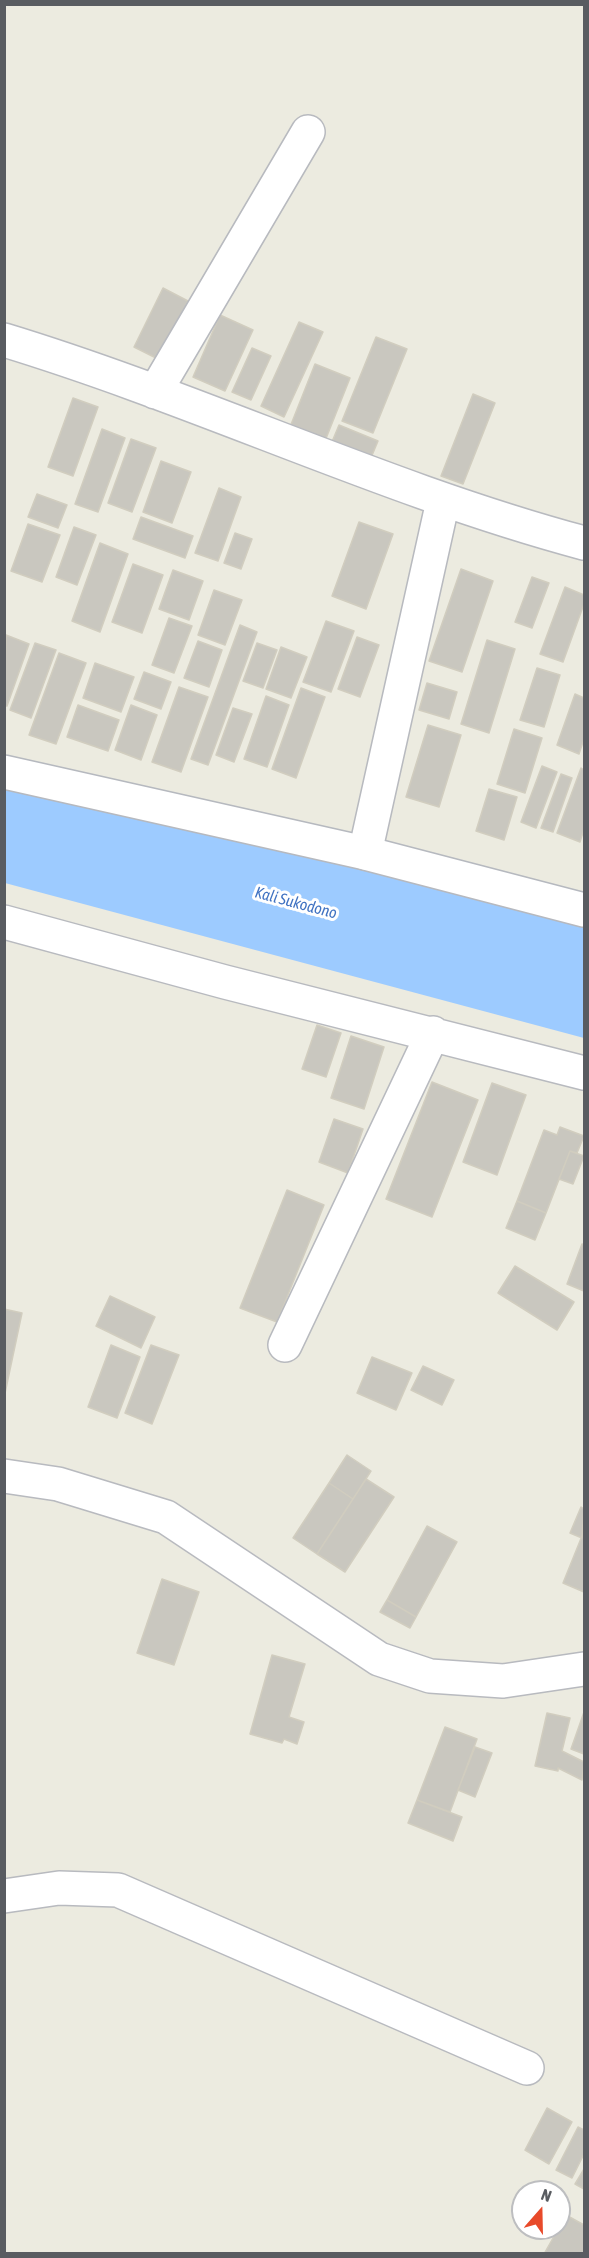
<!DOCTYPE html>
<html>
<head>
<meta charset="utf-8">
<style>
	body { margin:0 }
	#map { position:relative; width:589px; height:2258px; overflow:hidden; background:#ecebe0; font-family:"Asap Condensed",sans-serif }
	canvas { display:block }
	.frame { position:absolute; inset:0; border:6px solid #595c61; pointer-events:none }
	.north { position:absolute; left:511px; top:2180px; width:60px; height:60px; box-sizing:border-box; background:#fff; border:2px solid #bdbec0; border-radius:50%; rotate:20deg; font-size:16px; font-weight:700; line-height:24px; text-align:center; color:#595c61 }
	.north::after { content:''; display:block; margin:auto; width:21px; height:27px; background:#e84a2a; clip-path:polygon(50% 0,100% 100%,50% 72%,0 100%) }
</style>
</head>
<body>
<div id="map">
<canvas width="589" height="2258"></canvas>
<div class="frame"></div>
<div class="north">N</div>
</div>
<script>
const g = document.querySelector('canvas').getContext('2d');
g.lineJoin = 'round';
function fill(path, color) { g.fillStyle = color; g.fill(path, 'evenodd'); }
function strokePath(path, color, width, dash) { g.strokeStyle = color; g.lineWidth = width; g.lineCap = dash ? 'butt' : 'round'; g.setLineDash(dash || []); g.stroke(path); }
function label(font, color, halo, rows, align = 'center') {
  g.font = font + ' "Asap Condensed",sans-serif'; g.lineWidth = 6; g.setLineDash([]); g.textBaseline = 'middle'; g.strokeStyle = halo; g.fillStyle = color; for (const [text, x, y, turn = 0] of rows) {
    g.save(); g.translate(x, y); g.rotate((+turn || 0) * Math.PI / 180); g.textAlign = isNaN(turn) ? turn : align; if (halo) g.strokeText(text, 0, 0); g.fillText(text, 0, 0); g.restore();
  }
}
const water = new Path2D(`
	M4,785l580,137v116l-579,-155z`);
const building = new Path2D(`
	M163,288l25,13 -28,59 -26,-13z
	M220,315l33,15 -28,61 -32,-14z
	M299,322l24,10 -39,85 -23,-11z
	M376,337l31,12 -34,84 -31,-12z
	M252,348l19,8 -20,44 -19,-8z
	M315,364l35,14 -25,63 -35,-14z
	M473,394l22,9 -32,81 -22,-8z
	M73,398l25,9 -25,69 -25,-9z
	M339,425l39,16 -10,24 -39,-16z
	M102,429l23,9 -27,74 -23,-8z
	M131,439l25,9 -24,64 -24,-9z
	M161,461l30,11 -19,51 -29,-11z
	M219,488l22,9 -23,64 -23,-8z
	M37,494l30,11 -9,23 -30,-11z
	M141,517l52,19 -8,22 -52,-19z
	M359,522l34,12 -27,75 -34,-13z
	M28,524l32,11 -18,47 -31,-11z
	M74,527l22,8 -19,50 -21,-8z
	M235,533l17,6 -11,30 -17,-6z
	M100,543l28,11 -28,78 -28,-11z
	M133,564l30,11 -21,58 -30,-11z
	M461,569l32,12 -31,91 -33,-11z
	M173,570l30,11 -14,39 -30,-11z
	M532,577l17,6 -17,45 -17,-6z
	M565,587l19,8v9l-21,58 -23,-8z
	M214,590l28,10 -17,45 -27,-10z
	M169,618l23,8 -18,47 -22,-8z
	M326,621l28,10 -23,61 -28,-10z
	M240,625l17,7 -49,133 -17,-6z
	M6,635l23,9 -22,62h-3z
	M357,637l22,8 -19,52 -22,-8z
	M487,640l28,9 -26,84 -28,-9z
	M198,641l24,9 -13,37 -25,-9z
	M35,643l21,7 -25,68 -21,-8z
	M257,643l20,7 -14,38 -20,-7z
	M281,647l26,10 -16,41 -25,-9z
	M59,653l27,10 -30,81 -27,-9z
	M95,663l39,14 -13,35 -38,-14z
	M537,668l23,7 -16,52 -24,-7z
	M144,672l27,10 -10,27 -27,-10z
	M427,683l30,9 -8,27 -30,-9z
	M179,687l29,10 -27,75 -29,-10z
	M301,688l24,9 -29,81 -24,-9z
	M575,694l9,4v41l-5,15 -22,-9z
	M266,696l23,9 -22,62 -23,-8z
	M78,705l41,15 -11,31 -41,-14z
	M131,705l26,10 -16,45 -26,-10z
	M233,708l19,6 -18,48 -18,-7z
	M428,725l33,10 -22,72 -33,-10z
	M514,729l28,9 -17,55 -28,-9z
	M542,766l15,6 -21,56 -15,-6z
	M581,768l3,2v59l-4,13 -23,-9z
	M561,774l11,4 -19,54 -12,-4z
	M489,789l28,8 -13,43 -28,-9z
	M317,1025l24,8 -15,44 -24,-8z
	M351,1036l33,11 -20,62 -33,-11z
	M432,1082l46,18 -46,117 -46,-18z
	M492,1083l34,12 -29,80 -34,-13z
	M334,1119l29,10 -15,44 -29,-11z
	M560,1127l24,9 -7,17 -7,-2 -24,62 -29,-12 27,-71 13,5z
	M570,1151l14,5 -11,28 -14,-5z
	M287,1190l37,15 -47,117 -37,-14z
	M517,1201l29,12 -11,27 -29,-12z
	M582,1244l2,1v46l-17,-7z
	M515,1266l59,36 -17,28 -59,-37z
	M110,1296l45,21 -14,31 -45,-22z
	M4,1309l18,4 -18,85z
	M111,1345l29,12 -23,61 -29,-11z
	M151,1345l28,10 -27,69 -27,-11z
	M372,1357l40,16 -16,37 -39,-17z
	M423,1366l31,14 -12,25 -31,-15z
	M347,1455l24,16 -18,28 -24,-16z
	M366,1479l28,18 -49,75 -28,-18z
	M329,1483l24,16 -36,55 -24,-16z
	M581,1507l3,2 -2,29 -12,-5z
	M427,1526l30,16 -41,75 -29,-17z
	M584,1531v61l-21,-9z
	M162,1579l37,13 -25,73 -37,-12z
	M387,1600l29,17 -6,11 -30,-16z
	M272,1655l33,9 -16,53 15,5 -7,22 -13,-5 -2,4 -32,-9z
	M584,1712v42l-13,-5z
	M547,1713l23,5 -8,33 22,11 -2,18 -24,-12v3l-23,-5z
	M445,1727l32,12 -27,73 -33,-12z
	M475,1747l17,6 -17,44 -17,-7z
	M417,1800l45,17 -9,24 -45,-18z
	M547,2108l25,14 -23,42 -24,-14z
	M578,2127l6,3v24l-12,24 -16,-8z
	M584,2169v20l-9,-5z
	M566,2215l18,10v29h-40z`);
const street = new Path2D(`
	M4,340c197,60 382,150 580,203
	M155,392l153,-260
	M365,853l78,-352
	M4,922l221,60 359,91
	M285,1345l148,-312
	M4,1476l54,8 108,33 213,142 51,17 73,5 81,-12
	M4,1896l55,-8 59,2 409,178`);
const secondary = new Path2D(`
	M4,772l361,81 219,57`);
const waterNames = [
	["Kali Sukodono",296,903,15]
];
fill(water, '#9dcbff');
fill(building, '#c9c7bf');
strokePath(building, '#d1cdbf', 1.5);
strokePath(street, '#b8babf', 36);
strokePath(secondary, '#b6b9bf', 36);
strokePath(street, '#fff', 33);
strokePath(secondary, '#fff', 33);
label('italic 16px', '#4173c2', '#fff', waterNames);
</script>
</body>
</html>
